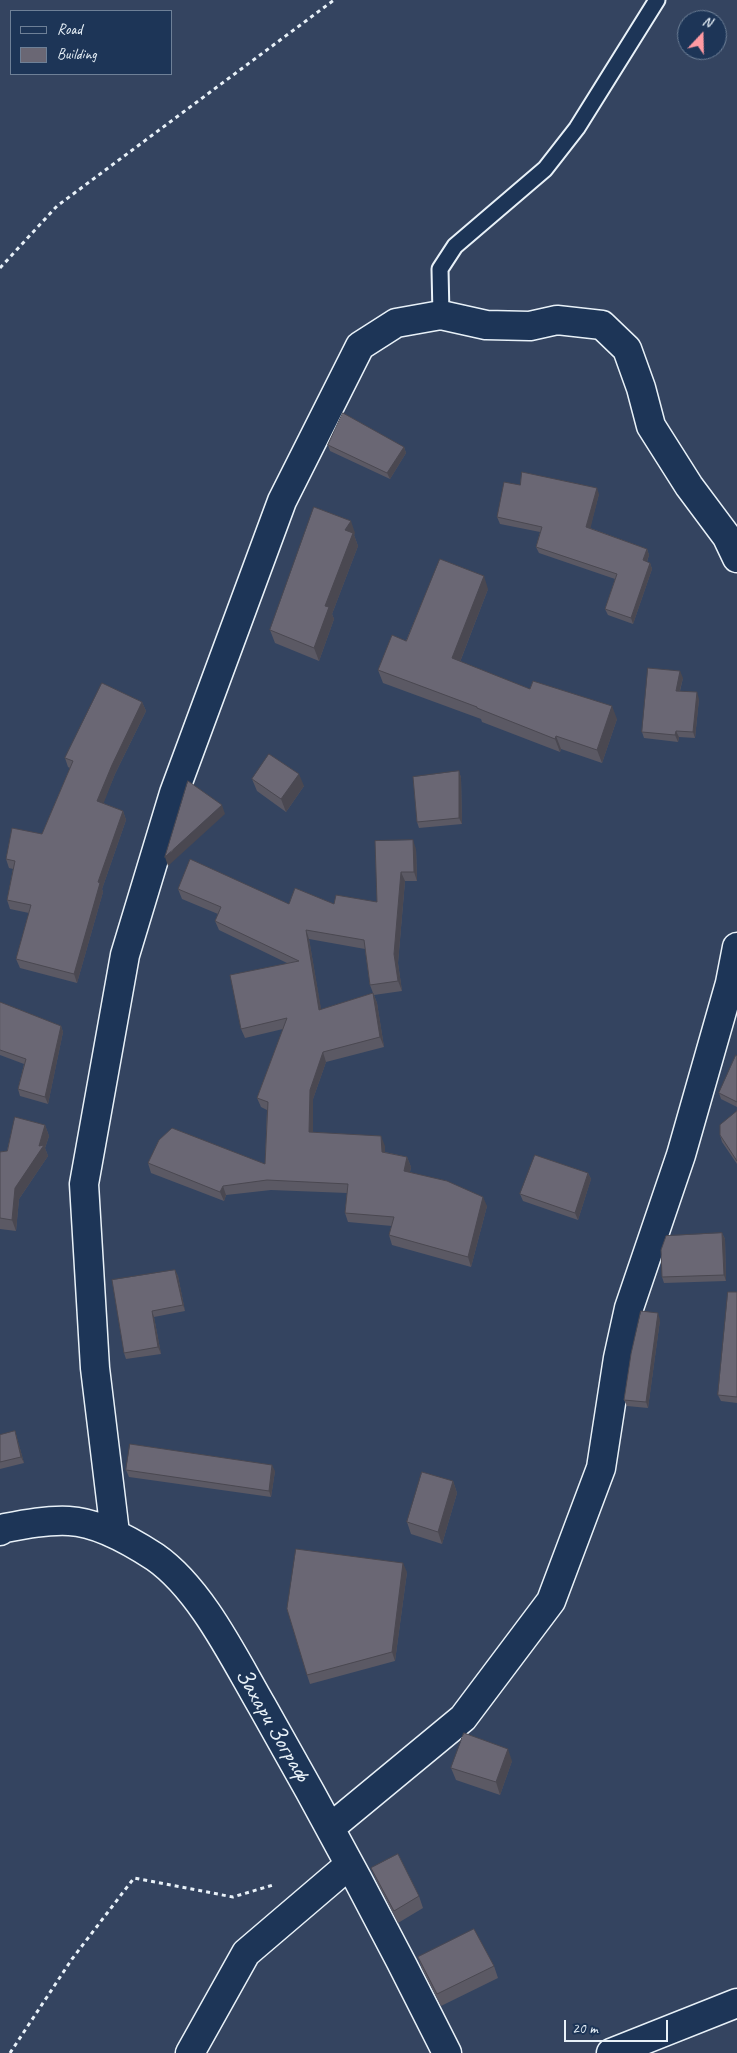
<!DOCTYPE html>
<html>
<head>
<meta charset="utf-8">
<style>
	body { margin:0 }
	#map { position:relative; width:737px; height:2053px; overflow:hidden; background:#344460; font-family:Caveat,sans-serif }
	canvas { display:block }
	.legend { position:absolute; left:10px; top:10px; width:162px; height:65px; box-sizing:border-box; background:#1d3557; border:1px solid #6e8097; margin:0; padding:6px 9px; list-style:none; font-size:15px; color:#e8f1f8 }
	.legend li { display:flex; align-items:center; gap:10px; height:25px }
	.legend b { width:25px; border:1px solid #6e8097 }
	.north { position:absolute; left:677px; top:10px; width:50px; height:50px; box-sizing:border-box; background:#1d3557; border:1px solid #6e8097; border-radius:50%; rotate:21deg; font-size:14px; font-weight:700; line-height:20px; text-align:center; color:#e8f1f8 }
	.north::after { content:''; display:block; margin:auto; width:18px; height:22px; background:#ff9aa2; clip-path:polygon(50% 0,100% 100%,50% 72%,0 100%) }
	.scale { position:absolute; left:564px; top:2020px; width:104px; height:22px; box-sizing:border-box; border:2px solid #e8f1f8; border-top:0; padding-left:6px; font-size:15px; line-height:18px; white-space:nowrap; color:#e8f1f8; -webkit-text-stroke:4px #1d3557; paint-order:stroke }
</style>
</head>
<body>
<div id="map">
<canvas width="737" height="2053"></canvas>
<ul class="legend">
<li><b style="height:6px;background:#1d3557"></b>Road</li>
<li><b style="height:14px;background:#6a6774"></b>Building</li>
</ul>
<div class="north">N</div>
<div class="scale">20 m</div>
</div>
<script>
const g = document.querySelector('canvas').getContext('2d');
g.lineJoin = 'round';
function strokePath(path, color, width, dash) { g.strokeStyle = color; g.lineWidth = width; g.lineCap = dash ? 'butt' : 'round'; g.setLineDash(dash || []); g.stroke(path); }
function fill(path, color) { g.fillStyle = color; g.fill(path, 'evenodd'); }
function label(font, color, halo, rows, align = 'center') {
  g.font = font + ' Caveat,sans-serif'; g.lineWidth = 4; g.setLineDash([]); g.textBaseline = 'middle'; g.strokeStyle = halo; g.fillStyle = color; for (const [text, x, y, turn = 0] of rows) {
    g.save(); g.translate(x, y); g.rotate((+turn || 0) * Math.PI / 180); g.textAlign = isNaN(turn) ? turn : align; if (halo) g.strokeText(text, 0, 0); g.fillText(text, 0, 0); g.restore();
  }
}
const path = new Path2D(`
	M0,268l57,-62 277,-206
	M10,2053l62,-94 62,-81 99,19 40,-12`);
const lane = new Path2D(`
	M441,315l-1,-46 15,-23 90,-77 32,-41 80,-128`);
const street = new Path2D(`
	M0,1531l5,-3c21,-4 42,-8 64,-7 28,1 63,21 86,36 46,32 79,101 107,149 65,114 127,230 185,347
	M115,1533l-20,-165 -11,-184 41,-229 49,-162 108,-292 78,-155 36,-23 45,-8 45,10 44,1 27,-6 45,5 25,24 14,39 10,38 38,60 38,51 10,21
	M330,1828l133,-110 88,-117 50,-133 17,-110 11,-50 52,-153 49,-172 7,-36
	M190,2053l56,-100 103,-88
	M611,2053l126,-50`);
const wall = new Path2D(`
	M328,445l76,2 2,6 -16,26 -60,-28z
	M520,485l79,9 -9,34 57,21 2,6 -2,7 3,1 2,6 -19,55 -25,-9 -3,-6 10,-30 -76,-26 -3,-6 4,-15 -40,-8 -3,-7z
	M355,533l-1,2 4,11 -26,68 2,5 -15,42 -44,-18 -5,-13z
	M488,589l-28,73 70,27 87,30 -15,44 -41,-14 -1,3 -78,-30 -1,-3 -98,-36 -5,-13 28,-29z
	M683,678l-3,13 19,8 -4,39 -16,-1 -1,5 -34,-4 -2,-6z
	M142,702l4,9 -31,63 -12,29 20,8 3,9 -24,69 1,3 -26,91 -57,-15 -4,-9 13,-46 -19,-4 -3,-9 6,-31 -4,-1 -3,-9 36,-25 28,-66 -2,-1 -3,-9z
	M459,771l2,7 1,46 -43,4 -2,-6z
	M252,779l52,7 -18,26 -29,-21z
	M416,849l1,32h-12l-7,82 4,28 -28,4 3,8 7,44 -58,15 -13,37v33l72,14v6l22,5 4,10 -1,5 77,34 -16,61 -79,-22 -3,-10 3,-9 -44,-4 -3,-9 2,-20 -76,-3 -45,5 -2,6 -73,-28 -3,-10 117,1 2,-54 -6,-3 -4,-9 26,-69 -38,9 -4,-9 46,-66 -68,-33 -4,-9 3,-7 -36,-15 -4,-10 111,15h45l43,-2zM309,939l56,10 5,36 3,8 -52,17z
	M0,1002l61,24 2,6 -15,72 -28,-8 -2,-7 6,-25 -24,-9z
	M737,1056v51l-16,-8 -2,-6z
	M737,1111v53l-15,-22 -2,-7z
	M45,1125l4,11 -4,12 3,8 -29,43 -3,32 -16,-2v-77l7,-1z
	M588,1173l3,6 -13,41 -55,-19 -3,-7z
	M722,1233l3,6 1,42 -62,2 -2,-6z
	M175,1270l3,6 7,35 -31,6 7,37 -35,5 -2,-6z
	M737,1292v111l-16,-2 -3,-6z
	M660,1320l-12,88 -21,-2 -3,-6z
	M15,1431l9,32 -24,6v-34z
	M126,1470l149,1 -4,26 -142,-20z
	M453,1481l4,12 -15,51 -31,-10 -4,-12z
	M407,1572l-12,89 -85,23 -3,-9z
	M512,1761l-12,34 -44,-15 -5,-12z
	M371,1868l48,28 4,12 -25,15 -22,-43z
	M418,1957l76,9 4,12 -57,28 -19,-37z`);
const shadedWall = new Path2D(`
	M404,447l2,6 -16,26 -3,-6z
	M597,488l2,6 -10,40 -3,-7z
	M351,521l4,12 -1,2 4,11 -26,68 2,5 -15,42 -5,-13 31,-118z
	M647,549l2,6 -4,12 -2,-7z
	M650,563l2,6 -19,55 -2,-6z
	M484,576l4,13 -32,83 -4,-14z
	M680,671l3,7 -5,19 -2,-6z
	M697,692l2,7 -4,39 -2,-6z
	M142,702l4,9 -31,63 -14,36 -4,-9 15,-36z
	M612,706l5,13 -15,44 -5,-13z
	M676,731l3,6 -1,5 -3,-7z
	M556,736l5,13 -1,3 -5,-13z
	M459,771l2,7 1,46 -3,-6z
	M299,774l5,12 -18,26 -5,-13z
	M222,805l3,9 -57,52 -3,-9z
	M123,811l3,9 -24,69 1,3 -26,91 -3,-9 24,-92z
	M413,840l3,9 1,32 -3,-9z
	M401,872l4,9 -7,82 4,28 -4,-10 -4,-27z
	M306,930l3,9 14,81 -4,-10z
	M373,993l4,10 7,44 -4,-10z
	M61,1026l2,6 -15,72 -3,-7z
	M323,1052l3,10 -13,37v42l-4,-9 1,-42z
	M45,1125l4,11 -4,12 3,8 -29,43 -3,32 -4,-11 3,-32 24,-42z
	M381,1136l4,10v15l-3,-9z
	M407,1157l4,10 -3,13 -4,-9z
	M588,1173l3,6 -13,41 -3,-7z
	M223,1186l3,9 -2,6 -4,-9z
	M483,1197l4,9 -16,61 -3,-10z
	M722,1233l3,6 1,42 -2,-6z
	M175,1270l3,6 7,35 -2,-6z
	M152,1311l2,6 7,37 -3,-7z
	M658,1313l2,7 -12,88 -2,-6z
	M15,1431l2,7 7,25 -3,-6z
	M272,1465l3,6 -4,26 -2,-6z
	M453,1481l4,12 -15,51 -4,-12z
	M403,1563l4,9 -12,89 -3,-9z
	M508,1749l4,12 -12,34 -4,-13z`);
const building = new Path2D(`
	M343,413l61,34 -17,26 -59,-28z
	M522,472l75,16 -11,39 61,22 -4,11 7,3 -19,55 -26,-9 12,-35 -81,-27 6,-20 -45,-10 7,-35 16,3z
	M314,507l37,14 -6,9 8,3 -28,73 4,1 -15,41 -44,-18z
	M440,559l44,17 -32,82 78,31 3,-8 79,25 -15,44 -41,-14 -1,3 -78,-31v-1l-99,-37 14,-35 14,6z
	M648,668l32,3 -4,20 21,1 -4,40 -17,-1 -1,4 -33,-3z
	M102,683l40,19 -30,63 -15,36 26,10 -25,71 2,1 -26,91 -58,-15 15,-54 -24,-5 8,-39 -9,-2 6,-31 30,6 31,-73 -8,-3z
	M269,754l30,20 -18,25 -29,-20z
	M459,771v47l-42,4 -4,-45z
	M188,781l34,24 -57,52z
	M413,840l1,32h-13l-7,82 4,27 -28,4 -6,-45 -58,-10 13,80 54,-17 7,44 -57,15 -13,38 -1,42 72,4 1,16 25,5 -3,14 43,10 36,16 -15,60 -79,-22 5,-18 -49,-4 3,-29 -81,-4 -44,6 -3,6 -72,-29 11,-23 13,-12 93,36 3,-62 -11,-4 30,-80 -46,11 -11,-54 69,-14 -84,-40 6,-14 -43,-18 12,-30 99,45 6,-16 39,16 2,-9 41,7 -2,-61z
	M0,1002l61,24 -16,71 -27,-8 8,-30 -26,-9z
	M736,1055l1,1v46l-18,-9z
	M737,1111v50l-17,-26v-10z
	M15,1117l30,8 -6,21 5,-1 -29,43 -3,32 -12,-2v-66l7,-1z
	M535,1155l53,18 -13,40 -55,-19z
	M722,1233l2,42 -62,2 -1,-27 5,-14z
	M175,1270l8,35 -31,6 6,36 -34,6 -12,-73z
	M728,1292h9v105l-19,-2z
	M641,1311l17,2 -12,89 -22,-2 7,-46z
	M15,1431l6,26 -21,5v-27z
	M130,1444l142,21 -3,26 -143,-21z
	M422,1472l31,9 -15,51 -31,-10z
	M296,1549l107,14 -11,89 -85,23 -20,-66z
	M464,1733l44,16 -12,33 -45,-14z
	M398,1854l21,42 -25,15 -23,-43z
	M474,1929l20,37 -57,28 -19,-37z`);
const streetNames = [
	["Захари Зограф",272,1725,60]
];
strokePath(lane, '#e8f1f8', 19);
strokePath(street, '#e8f1f8', 31);
strokePath(path, '#e8f1f8', 3, [4, 4]);
strokePath(lane, '#1d3557', 15);
strokePath(street, '#1d3557', 28);
fill(wall, '#5b5964');
fill(shadedWall, '#4a4851');
fill(building, '#6a6774');
strokePath(building, '#4a4851', 1);
label('24px', '#e8f1f8', '#1d3557', streetNames);
</script>
</body>
</html>
